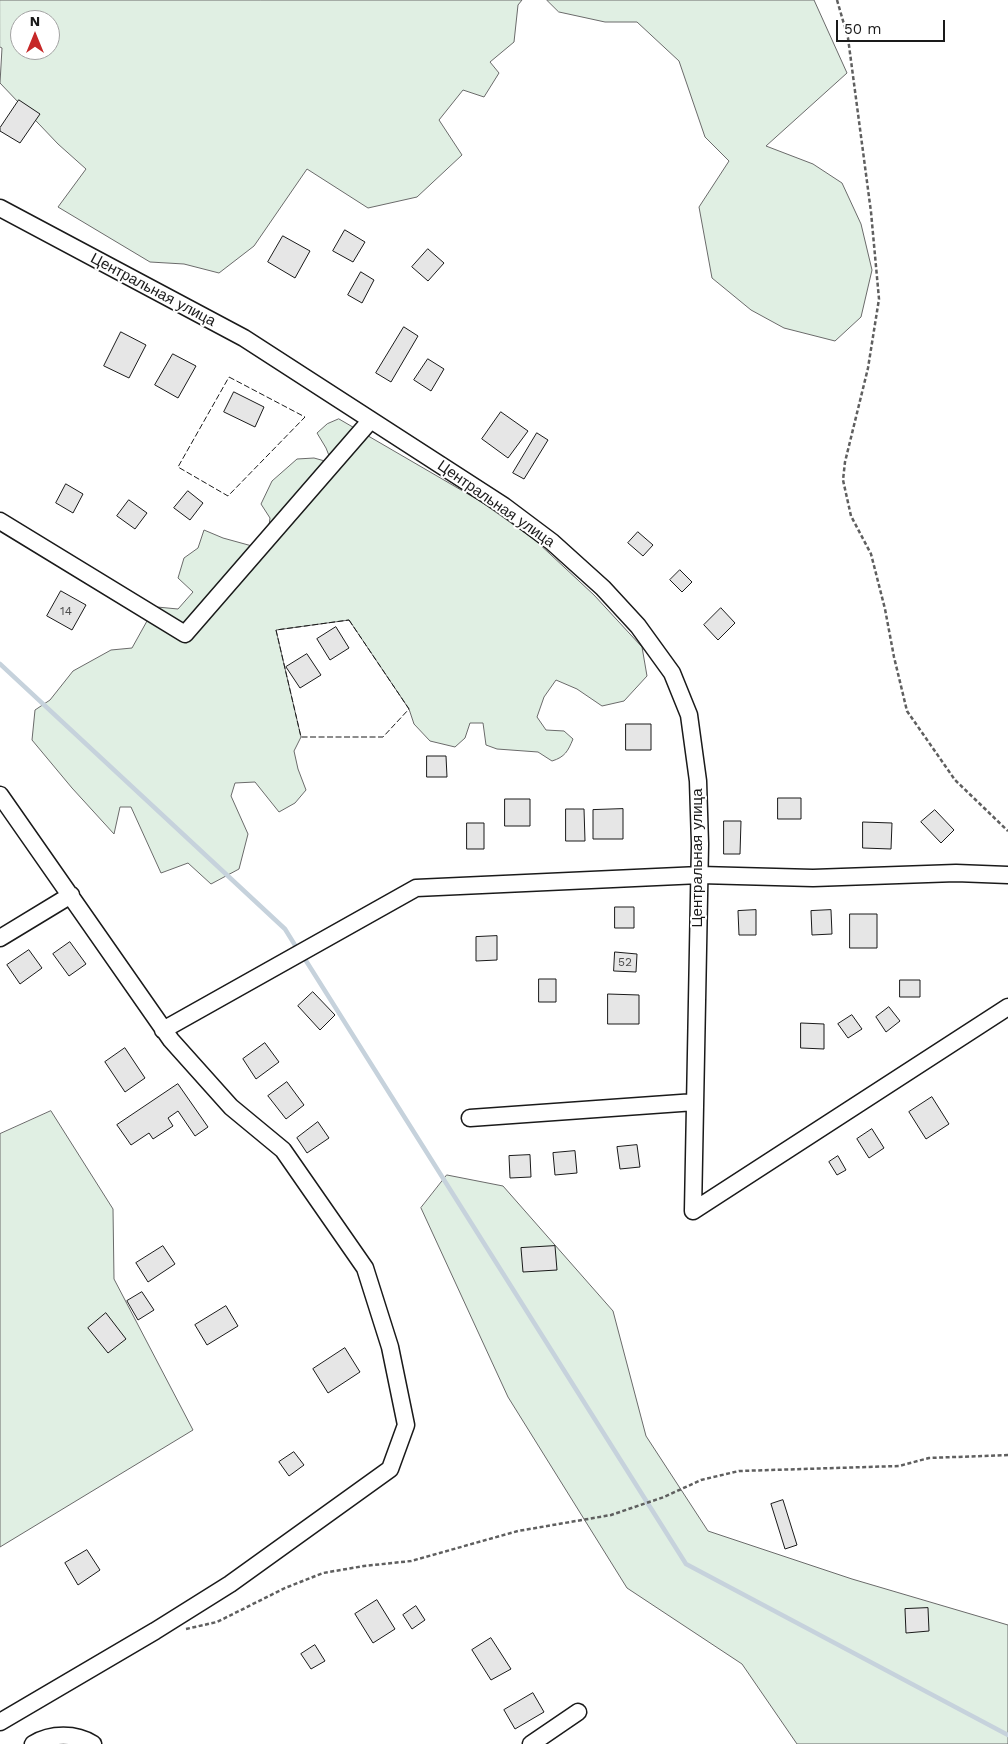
<!DOCTYPE html>
<html>
<head>
<meta charset="utf-8">
<style>
	body { margin:0 }
	#map { position:relative; width:1008px; height:1744px; overflow:hidden; background:#fff; font-family:"Work Sans",sans-serif }
	canvas { display:block }
	.north { position:absolute; left:10px; top:10px; width:50px; height:50px; box-sizing:border-box; background:#fff; border:1px solid #a3a3a3; border-radius:50%; rotate:0deg; font-size:14px; font-weight:700; line-height:20px; text-align:center; color:#1a1a1a }
	.north::after { content:''; display:block; margin:auto; width:18px; height:22px; background:#c62828; clip-path:polygon(50% 0,100% 100%,50% 72%,0 100%) }
	.scale { position:absolute; left:836px; top:20px; width:109px; height:22px; box-sizing:border-box; border:2px solid #1a1a1a; border-top:0; padding-left:6px; font-size:15px; line-height:18px; white-space:nowrap; color:#1a1a1a; -webkit-text-stroke:4px #fff; paint-order:stroke }
</style>
</head>
<body>
<div id="map">
<canvas width="1008" height="1744"></canvas>
<div class="north">N</div>
<div class="scale">50 m</div>
</div>
<script>
const g = document.querySelector('canvas').getContext('2d');
g.lineJoin = 'round';
function fill(path, color) { g.fillStyle = color; g.fill(path, 'evenodd'); }
function strokePath(path, color, width, dash) { g.strokeStyle = color; g.lineWidth = width; g.lineCap = dash ? 'butt' : 'round'; g.setLineDash(dash || []); g.stroke(path); }
function label(font, color, halo, rows, align = 'center') {
  g.font = font + ' "Work Sans",sans-serif'; g.lineWidth = 4; g.setLineDash([]); g.textBaseline = 'middle'; g.strokeStyle = halo; g.fillStyle = color; for (const [text, x, y, turn = 0] of rows) {
    g.save(); g.translate(x, y); g.rotate((+turn || 0) * Math.PI / 180); g.textAlign = isNaN(turn) ? turn : align; if (halo) g.strokeText(text, 0, 0); g.fillText(text, 0, 0); g.restore();
  }
}
const green = new Path2D(`
	M0,0h522l-4,5 -4,37 -24,20 9,11 -15,24 -21,-7 -24,30 23,35 -45,42 -49,11 -61,-39 -53,77 -35,27 -35,-9 -34,-2 -92,-55 28,-38 -28,-25 -58,-61 2,-35 -2,-1zM20,20h30v30h-30z
	M547,0h267l33,73 -81,73 47,18 29,19 19,41 11,46 -11,47 -26,24 -51,-13 -33,-18 -39,-32 -13,-71 30,-46 -24,-24 -26,-76 -42,-39h-32l-46,-10z
	M339,419l141,82 55,39 59,55 48,52 5,29 -23,25 -22,5 -25,-17 -21,-9 -12,17 -7,20 9,13 18,1 9,8c-5,12 -8,18 -21,22l-14,-9 -41,-3 -11,-4 -3,-22h-13l-5,15 -10,9 -25,-6 -16,-17 -5,-15 -60,-89 -73,10 25,107 -7,14 4,18 8,21 -11,13 -16,9 -24,-30 -20,1 -4,13 17,38 -9,35 -28,15 -23,-21 -27,10 -30,-66h-11l-6,27 -42,-46 -40,-48 3,-30 15,-10 23,-29 38,-21 21,-2 15,-27 10,-14 21,2 15,-17 -15,-14 6,-20 14,-10 6,-18 19,8 29,8 15,-5 3,-23 -9,-14 11,-23 25,-22 17,-1 18,5 -6,-15 -9,-15 10,-9z
	M51,1111l62,98 1,70 79,151 -193,117v-413z
	M447,1175l56,11 110,125 33,125 62,95 144,48 156,46v119h-211l-55,-80 -115,-76 -119,-191 -87,-189z`);
const stream = new Path2D(`
	M0,664l285,265 13,21
	M303,956l383,608 322,171`);
const building = new Path2D(`
	M19,100l21,14 -20,29 -20,-12v-3z
	M345,230l20,12 -12,20 -20,-11z
	M283,236l27,15 -15,27 -27,-16z
	M428,249l16,14 -16,18 -16,-14z
	M361,272l13,8 -12,23 -14,-8z
	M404,327l14,9 -27,46 -15,-9z
	M121,332l25,13 -17,33 -25,-12z
	M173,354l23,12 -18,32 -23,-13z
	M428,359l16,10 -13,22 -17,-11z
	M234,392l30,15 -9,20 -31,-15z
	M501,412l27,19 -20,27 -26,-19z
	M537,433l11,7 -24,39 -11,-6z
	M66,484l17,10 -10,19 -17,-10z
	M188,491l15,12 -13,17 -16,-12z
	M129,500l18,13 -12,16 -18,-13z
	M638,532l15,13 -10,11 -15,-13z
	M680,570l12,12 -10,10 -12,-12z
	M61,591l25,14 -14,25 -25,-14z
	M721,608l14,15 -17,17 -14,-15z
	M336,627l13,21 -19,12 -13,-21z
	M307,654l14,21 -21,13 -14,-21z
	M626,724h25v26h-25z
	M427,756h19l1,21h-20z
	M778,798h23v21h-23z
	M505,799h25v27h-25z
	M566,809h18l1,32h-19z
	M623,809v30h-30v-29z
	M935,810l19,20 -13,13 -20,-21z
	M724,821h17l-1,33h-16z
	M863,822l29,1 -1,26 -28,-1z
	M467,823h17v26h-17z
	M615,907h19v21h-19z
	M756,910v25h-17l-1,-24z
	M831,910l1,24 -20,1 -1,-24z
	M850,914h27v34h-27z
	M497,936v24l-21,1v-24z
	M70,942l16,22 -17,12 -16,-22z
	M29,950l13,18 -22,16 -13,-19z
	M615,952l22,2 -1,18 -22,-1z
	M539,979h17v23h-17z
	M900,980h20v17h-20z
	M313,992l22,23 -15,15 -22,-24z
	M608,994l31,1v29h-31z
	M889,1007l11,14 -14,11 -10,-15z
	M852,1015l10,14 -14,9 -10,-14z
	M801,1023l23,1v25l-23,-1z
	M265,1043l14,19 -23,17 -13,-20z
	M125,1048l20,30 -20,14 -20,-30z
	M287,1082l17,23 -18,14 -18,-23z
	M178,1084l30,43 -13,9 -17,-25 -10,7 5,8 -20,13 -4,-6 -18,12 -14,-20z
	M932,1097l17,27 -23,15 -17,-27z
	M318,1122l11,16 -22,15 -10,-15z
	M872,1129l12,19 -15,10 -12,-19z
	M637,1145l3,22 -20,2 -3,-22z
	M575,1151l2,22 -22,2 -2,-22z
	M530,1155l1,22 -21,1 -1,-22z
	M838,1156l8,14 -9,5 -8,-13z
	M163,1246l12,18 -27,18 -12,-19z
	M555,1246l2,24 -34,2 -2,-24z
	M142,1292l12,18 -16,10 -11,-19z
	M226,1306l12,20 -31,19 -12,-20z
	M106,1313l20,26 -18,14 -20,-25z
	M345,1348l15,24 -32,21 -15,-24z
	M294,1452l10,13 -15,11 -10,-14z
	M783,1500l14,45 -12,4 -14,-45z
	M87,1550l13,20 -22,15 -13,-22z
	M377,1600l18,29 -22,14 -18,-29z
	M416,1606l9,14 -13,9 -9,-14z
	M928,1608l1,23 -23,2 -1,-24z
	M491,1638l20,31 -20,11 -19,-30z
	M315,1645l10,16 -14,8 -10,-15z
	M533,1693l11,19 -29,17 -11,-19z`);
const path = new Path2D(`
	M837,0l11,38 23,174 8,87 -11,69 -23,94 -2,18 8,36 20,38 14,55 9,48 13,54 48,69 53,51
	M186,1629l31,-7 68,-34 38,-15 41,-7 47,-5 107,-30 93,-16 53,-18 37,-17 38,-9 160,-5 30,-8 79,-3`);
const minor = new Path2D(`
	M0,208l244,130 260,168 48,36 51,46 35,38 34,47 17,42 9,66 2,63 -7,367
	M0,521l185,113 185,-213
	M0,938l71,-43
	M163,1030l253,-142 284,-13 113,3 143,-5 52,2
	M470,1118l225,-16
	M693,1211l315,-204
	M0,1722l155,-91 75,-47 160,-115 16,-44 -16,-78 -25,-79 -82,-118 -52,-43 -60,-67 -171,-245
	M33,1744c18,-11 43,-11 60,0
	M531,1744l47,-32`);
const fence = new Path2D(`
	M229,377l76,40 -77,79 -50,-29z
	M349,620l60,89 -26,28h-82l-25,-107z`);
const numberNames = [
	["14",66,611],
	["52",625,962]
];
const streetNames = [
	["Центральная улица",153,290,28],
	["Центральная улица",496,504,35],
	["Центральная улица",698,858,-90]
];
fill(green, '#e0efe3');
strokePath(green, '#6a6a6a', 1);
strokePath(stream, '#c6d2dc', 4.5);
fill(building, '#e6e6e6');
strokePath(building, '#1a1a1a', 1);
strokePath(minor, '#1a1a1a', 19);
strokePath(path, '#5f5f5f', 2.5, [4, 2.5]);
strokePath(minor, '#fff', 16);
strokePath(fence, '#1a1a1a', 1, [6, 2.5]);
label('12px', '#4d4d4d', null, numberNames);
label('15px', '#1a1a1a', '#fff', streetNames);
</script>
</body>
</html>
